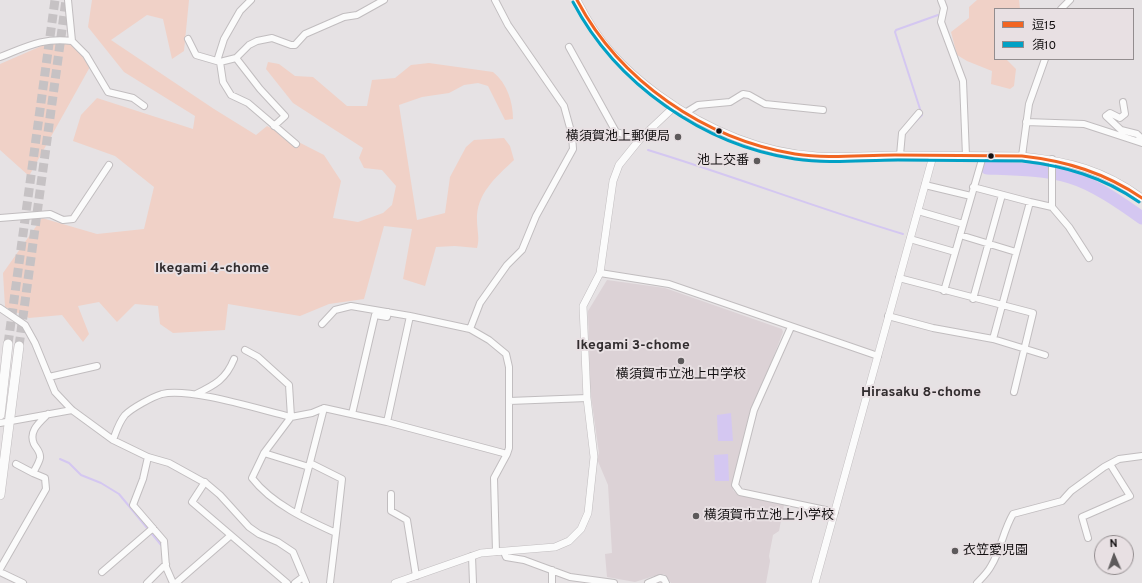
<!DOCTYPE html>
<html>
<head>
<meta charset="utf-8">
<style>
	body { margin:0 }
	#map { position:relative; width:1142px; height:583px; overflow:hidden; background:#e6e2e4; font-family:Overpass,"Noto Sans JP",sans-serif }
	canvas { display:block }
	.legend { position:absolute; left:994px; top:8px; width:140px; height:52px; box-sizing:border-box; background:#e8e0e3; border:1px solid #938d8f; margin:0; padding:5px 7px; list-style:none; font-size:12px; color:#131011 }
	.legend li { display:flex; align-items:center; gap:8px; height:20px }
	.legend b { width:20px; border:1px solid #938d8f }
	.north { position:absolute; left:1094px; top:535px; width:40px; height:40px; box-sizing:border-box; background:#e8e0e3; border:1px solid #938d8f; border-radius:50%; rotate:358deg; font-size:11px; font-weight:700; line-height:16px; text-align:center; color:#131011 }
	.north::after { content:''; display:block; margin:auto; width:14px; height:18px; background:#5d5a5b; clip-path:polygon(50% 0,100% 100%,50% 72%,0 100%) }
</style>
</head>
<body>
<div id="map">
<canvas width="1142" height="583"></canvas>
<ul class="legend">
<li><b style="height:5px;background:#f26522"></b>逗15</li>
<li><b style="height:5px;background:#01a1c5"></b>須10</li>
</ul>
<div class="north">N</div>
</div>
<script>
const g = document.querySelector('canvas').getContext('2d');
g.lineJoin = 'round';
function fill(path, color) { g.fillStyle = color; g.fill(path, 'evenodd'); }
function strokePath(path, color, width, dash) { g.strokeStyle = color; g.lineWidth = width; g.lineCap = dash ? 'butt' : 'round'; g.setLineDash(dash || []); g.stroke(path); }
function label(font, color, halo, rows, align = 'center') {
  g.font = font + ' Overpass,"Noto Sans JP",sans-serif'; g.lineWidth = 4; g.setLineDash([]); g.textBaseline = 'middle'; g.strokeStyle = halo; g.fillStyle = color; for (const [text, x, y, turn = 0] of rows) {
    g.save(); g.translate(x, y); g.rotate((+turn || 0) * Math.PI / 180); g.textAlign = isNaN(turn) ? turn : align; if (halo) g.strokeText(text, 0, 0); g.fillText(text, 0, 0); g.restore();
  }
}
const built = new Path2D(`
	M607,280l58,8 117,41 1,3 -28,73 -22,85 4,4 47,11 -5,26 -6,4 -4,21 1,5 -4,22h-95l-7,-9 -7,3 -3,-1 -19,6 -28,-5 -2,-23 7,-1 -4,-68 -11,-26 2,-6 -9,-64 -2,-78z`);
const green = new Path2D(`
	M92,0h97l-5,51 -12,8 -9,-40 -16,-4 -36,25 103,69 42,26 11,-9 57,29 17,26 -8,37 25,4 25,-9 9,-8 4,-19 -14,-16 -18,-2 -5,-10 4,-10 -70,-45 -27,-34 2,-7 11,2 16,12 18,1 34,29h20l5,-26 23,-2 16,-13 18,-2 64,9c14,11 20,30 20,47l-8,1 -17,-34 -10,-3 -14,2 -15,8 -27,4 -23,8 18,115 28,-7 5,-36 16,-30 8,-7 30,-2 6,8 4,14c-18,17 -38,34 -37,60 0,10 3,19 0,28l-22,-2 -19,1 -11,39 -22,-7 9,-50 -28,-3 -20,73 -35,5 -29,12 -72,-12 -3,26 -52,3 -13,-9 -2,-18 -23,-2 -18,18 -18,-20 -21,4 11,28 -6,8 -21,-27 -33,3 -24,-11 -2,-34 39,-55 55,16 47,-5 10,-42 -39,-31 -42,-15 8,-26 16,-17 96,31 2,-13 -71,-44 -36,-45z
	M977,0h42l1,9h-25v50h11l10,10 -2,17 -4,3 -19,-5 1,-13 -25,-10 -10,-6 -6,-23 18,-14v-11z
	M53,41c24,3 24,5 38,24l-62,111 -29,-26v-86z`);
const water = new Path2D(`
	M731,413l2,28h-15l-1,-26z
	M728,454l1,27h-14l-1,-26z`);
const stream = new Path2D(`
	M915,122l7,-7 -27,-83 1,-2 42,-15
	M648,150c85,26 169,58 255,84
	M60,459l9,4 12,12 20,8 18,11 43,52`);
const river = new Path2D(`
	M987,168c28,1 56,1 83,9 24,7 51,26 72,41`);
const primaryTunnel = new Path2D(`
	M8,344l47,-344
	M19,346l47,-346`);
const minor = new Path2D(`
	M68,0l4,41
	M941,0l3,8 -3,14 22,59 3,75
	M1061,9l9,-9
	M188,39l8,16 24,7 3,20 8,13 17,8 48,41
	M569,47l47,85
	M0,57c26,-10 44,-20 72,-16l14,14 22,37 25,6 11,8
	M236,58l24,31 25,27 -11,10
	M217,61l7,-22 16,-28 11,-11
	M220,62l16,-4 13,-13 8,-4 15,-3 19,7h4l10,-11 39,-17 13,-2 27,-15
	M1123,102l2,12 -5,4 -10,-5 -4,3 15,14 16,4 5,5
	M685,113l13,-8 32,-3 13,-8 6,1 16,9 58,6
	M1026,122l58,2 58,19
	M572,135l14,2 30,-5 24,7
	M900,155l2,-22 17,-20
	M1022,156l7,-52 16,-45
	M1052,159v48l17,20 20,31
	M925,185l46,11
	M973,187l57,15 -37,137
	M1030,202l22,5
	M918,211l45,13
	M0,218l50,-4 13,6 10,-1 36,-54
	M960,235l56,17
	M910,239l45,13
	M600,273l69,11 209,72
	M899,278l134,35 -19,79
	M944,291l39,-135
	M973,299l29,-104
	M0,308l25,17 10,18 20,49 17,18 41,30 35,17 21,6 38,21 13,11 29,32 10,7 19,8 15,10 13,31
	M888,316l45,12 60,11 52,16
	M322,324l13,-14 16,-4 59,10 60,13 19,11 17,14 3,13v81l-2,6 -13,24 2,74
	M791,327l-37,83 -19,75 5,7 95,20
	M470,329l10,-26 27,-38 15,-15 14,-34 37,-67 -1,-14 -8,-29 -56,-81 -13,-25
	M49,377l48,-11
	M196,394c19,-9 30,-15 38,-35
	M509,401l78,-3
	M352,414l23,-99 12,2 1,-5
	M387,422l23,-106
	M0,423l72,-13
	M113,440c3,-8 6,-18 12,-25 7,-7 27,-18 37,-21 27,-7 99,16 129,23l-2,-32 -31,-28 -13,-7
	M264,453l45,14
	M148,457l-5,22 -10,26 31,36 2,26 7,16
	M310,463l32,16 -6,54
	M16,464l17,9c2,-4 6,-10 7,-15 1,-6 -4,-10 -6,-14 -6,-13 6,-22 14,-30
	M205,482l-13,20 95,81
	M391,494v17l16,9 9,56
	M297,513l27,-105
	M1088,538l-6,-21 48,-21 -20,-32
	M504,552l2,5 18,3 46,17 44,6
	M472,556l1,27
	M0,569l46,-80 -1,-11 -12,-5
	M552,570v13
	M0,572l23,11
	M102,572l51,-44
	M147,583l19,-19
	M176,583l54,-47
	M295,583l8,-6
	M330,583l6,-50c-29,-13 -64,-29 -84,-55l12,-25 27,-36 21,-4 12,-5 63,14 120,32
	M648,583l12,-5 4,1 2,4
	M977,583c5,-5 11,-11 14,-17 10,-16 12,-35 22,-52l49,-13 9,-10 33,-24 15,-8 23,-3`);
const tertiary = new Path2D(`
	M577,0c20,41 45,68 82,95 47,34 99,57 158,61 28,2 56,-1 84,-1 41,0 81,1 121,1 47,5 82,14 120,42
	M395,583l86,-30 74,-6 14,-6 12,-12 7,-16 6,-56 -7,-59 -4,-92 17,-33 13,-92 6,-16 21,-26 35,-33
	M815,583l118,-427`);
const primary = new Path2D(`
	M0,415l8,-71
	M0,495l19,-149`);
const bus1 = new Path2D(`
	M577,0c43,81 127,139 218,154 33,5 66,1 100,1 42,0 85,1 127,1 45,5 83,17 120,42`);
const bus2 = new Path2D(`
	M573,2c43,82 130,143 222,157 34,5 68,1 103,1 41,0 82,1 124,1 43,5 81,16 117,41`);
const markers = [
	[719,131,3.5,"#131011"],
	[678,137,4,"#5d5a5b"],
	[991,156,3.5,"#131011"],
	[757,161,4,"#5d5a5b"],
	[681,361,4,"#5d5a5b"],
	[696,516,4,"#5d5a5b"],
	[955,551,4,"#5d5a5b"]
];
const poiNames = [
	["横須賀池上郵便局",670,137],
	["池上交番",749,161],
	["横須賀市立池上中学校",681,375,"center"],
	["横須賀市立池上小学校",704,516,"left"],
	["衣笠愛児園",963,551,"left"]
];
const neighbourhoodNames = [
	["Ikegami 4-chome",212,269],
	["Ikegami 3-chome",633,346],
	["Hirasaku 8-chome",921,393]
];
fill(built, '#dcd2d6');
fill(green, '#f0d1c7');
fill(water, '#d4c7f1');
strokePath(stream, '#d4c7f1', 2);
strokePath(river, '#d4c7f1', 13);
strokePath(primaryTunnel, '#c6c2c4', 9, [9, 4.5]);
strokePath(minor, '#c1bdbf', 8);
strokePath(tertiary, '#c1bdbf', 8);
strokePath(primary, '#c1bdbf', 10);
strokePath(minor, '#fbfbfb', 6);
strokePath(tertiary, '#fbfbfb', 7);
strokePath(primary, '#fbfbfb', 9);
strokePath(bus1, '#f26522', 3);
strokePath(bus2, '#01a1c5', 3);
for (const [x, y, r, color] of markers) { const dot = new Path2D(); dot.arc(x, y, r, 0, 2 * Math.PI); g.fillStyle = color; g.fill(dot); strokePath(dot, '#e8e0e3', 1.5); }
label('13px', '#131011', '#e8e0e3', poiNames, 'right');
label('bold 14px', '#322d2f', '#e8e0e3', neighbourhoodNames);
</script>
</body>
</html>
